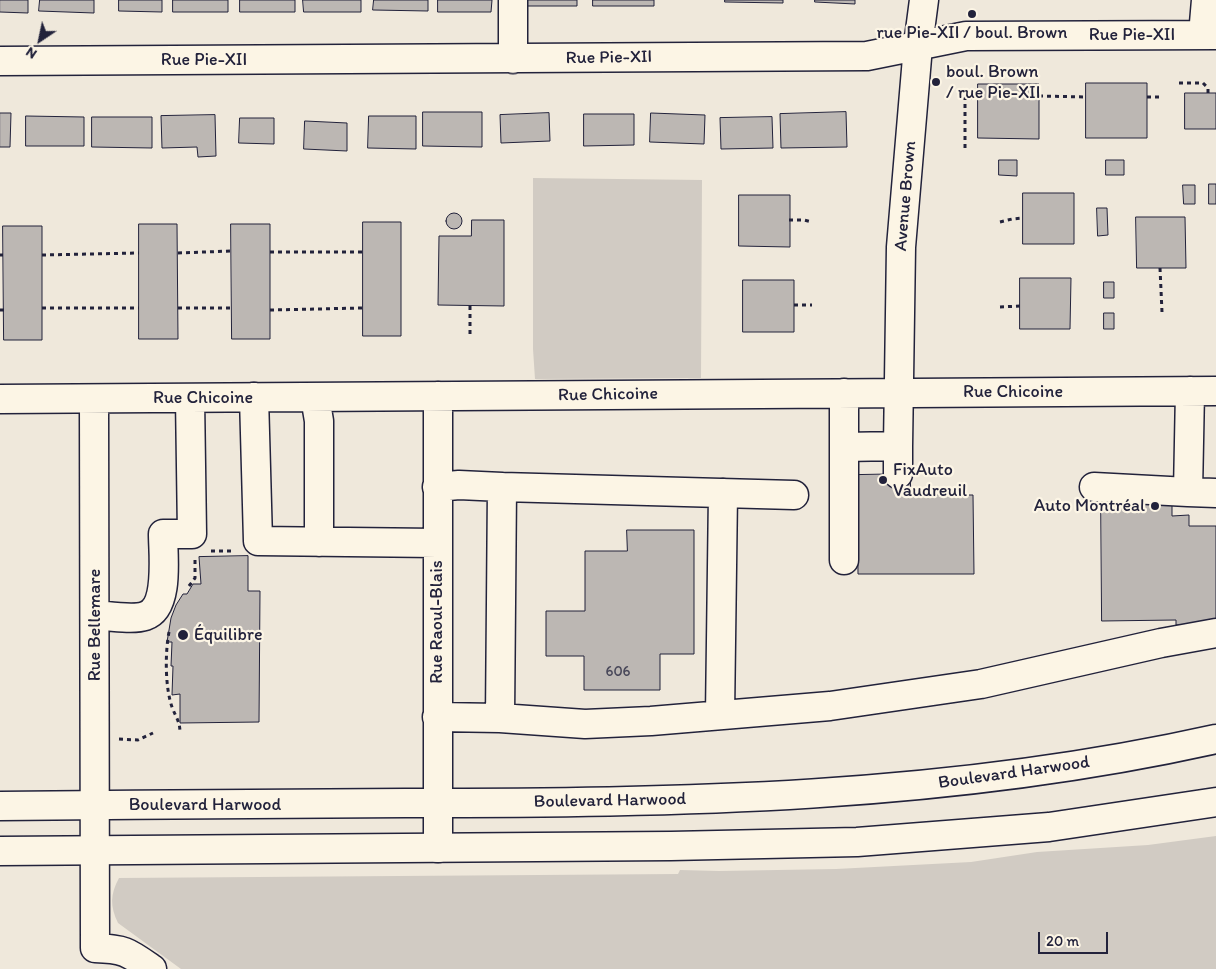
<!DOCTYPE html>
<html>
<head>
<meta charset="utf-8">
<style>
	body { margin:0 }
	#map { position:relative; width:1216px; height:969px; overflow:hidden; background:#efe8db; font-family:Itim,sans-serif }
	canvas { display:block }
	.north { position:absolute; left:15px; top:15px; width:50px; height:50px; -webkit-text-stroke:4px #fcf5e5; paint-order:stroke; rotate:214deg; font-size:14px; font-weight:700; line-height:20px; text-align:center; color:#22223b }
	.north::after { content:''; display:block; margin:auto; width:18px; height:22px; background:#22223b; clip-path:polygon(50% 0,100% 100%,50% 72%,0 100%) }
	.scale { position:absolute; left:1038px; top:932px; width:70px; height:22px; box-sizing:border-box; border:2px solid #22223b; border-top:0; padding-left:6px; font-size:15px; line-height:18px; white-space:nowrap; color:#22223b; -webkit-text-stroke:4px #fcf5e5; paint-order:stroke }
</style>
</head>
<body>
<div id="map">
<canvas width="1216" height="969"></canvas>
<div class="north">N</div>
<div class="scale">20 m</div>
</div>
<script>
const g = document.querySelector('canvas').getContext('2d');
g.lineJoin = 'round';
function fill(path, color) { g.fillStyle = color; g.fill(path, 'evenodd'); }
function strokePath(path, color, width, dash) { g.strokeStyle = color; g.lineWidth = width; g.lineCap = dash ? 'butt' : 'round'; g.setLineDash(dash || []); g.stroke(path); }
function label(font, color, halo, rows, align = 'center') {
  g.font = font + ' Itim,sans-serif'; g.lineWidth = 4.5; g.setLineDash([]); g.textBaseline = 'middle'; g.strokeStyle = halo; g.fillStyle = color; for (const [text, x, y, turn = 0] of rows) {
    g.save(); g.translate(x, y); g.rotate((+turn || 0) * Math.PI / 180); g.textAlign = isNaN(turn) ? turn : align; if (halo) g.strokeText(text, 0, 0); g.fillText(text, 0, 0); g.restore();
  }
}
const green = new Path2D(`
	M533,178l169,2 -1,198 -166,1 -2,-30z
	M1216,836v133h-1035l-63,-46c-8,-17 -8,-28 1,-45l559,-4 2,-4 39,1 117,-2 135,-7 66,-10 111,-7z`);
const building = new Path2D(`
	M0,0h28v13l-28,-1z
	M40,0h54v13l-55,-2z
	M119,0h43v12l-43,-1z
	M173,0h55v12h-55z
	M240,0h55v12h-55z
	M303,0h58v12h-57z
	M374,0h54v11l-55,-1z
	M438,0h54l-1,12h-53z
	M524,0h53v6h-53z
	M593,0h61v6h-61z
	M725,0h58v3l-58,-1z
	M815,0h40v4l-40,-2z
	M1086,83h61v55h-61z
	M978,84h61v55l-61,-1z
	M1185,93h31v36h-31z
	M423,112h59v35l-59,-1z
	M846,112l1,35 -66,1 -1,-34z
	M0,113h11l-1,34h-10z
	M549,113l1,28 -49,2 -1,-28z
	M651,113l54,2 -1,29 -54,-2z
	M584,114h50v31l-50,1z
	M215,115l1,41 -18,1 -1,-10 -35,1 -1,-32z
	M26,116l58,1v29h-58z
	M369,116h47v33l-48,-1z
	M92,117h60v31l-60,-1z
	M772,117l1,31 -52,1 -1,-31z
	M240,118h34v26l-35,-1z
	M305,121l42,2v28l-43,-2z
	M999,160h18v16l-18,-1z
	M1106,160h18v15h-18z
	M1209,184h7v20h-7z
	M1183,185h12v19h-11z
	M1023,193h51v51h-51z
	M739,195h51v52l-51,-1z
	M1097,208h10l1,27 -10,1z
	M446 221a8 8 0 1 1 16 0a8 8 0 1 1-16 0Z
	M1136,217h49l1,51h-49z
	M472,220h32v86l-66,-1 1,-69h32z
	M363,222h38v114h-38z
	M139,224h38l1,115h-39z
	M231,224h39v115h-38z
	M3,226h39v114h-38z
	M1020,278h51l-1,51h-50z
	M743,280h51v52h-51z
	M1104,282h10v16h-10z
	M1104,313h10v16h-10z
	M910,474l1,21h62l1,79h-116l-1,-99z
	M1101,497l71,3v16l17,-1v11h27v99h-40v-5l-74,1z
	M627,530h67v124h-34v36h-76v-34h-38v-45h39v-60h42z
	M248,556v35h12l-1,131 -79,1v-29l-8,1 1,-29h-2l1,-24h-5l4,-24 5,-13 7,-11h4l6,-10h8l-2,-27z`);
const path = new Path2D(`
	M1179,83h24l5,5v5
	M1039,96l47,1
	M1147,97h12
	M965,148v-50h13
	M789,220h15l8,2
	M1000,222l12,-3 11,-1
	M270,252h93
	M178,253l53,-2
	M0,255h3
	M42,255l97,-2
	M1160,268l2,44
	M794,305h18
	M470,306v29
	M1000,307l20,-1
	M42,308h97
	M178,308h54
	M0,310h4
	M270,310l93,-2
	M211,551h24
	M189,586l6,-8v-19
	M169,632c-4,21 -4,55 3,75 4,11 8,14 8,26
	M119,739l19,1 15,-7`);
const minor = new Path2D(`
	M513,0v59
	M1203,35l3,-35
	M0,61l867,-5 99,-20 250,-1
	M1190,391l-2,101 28,1
	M844,393v54l54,-1 3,-199 17,-201 6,-46
	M254,397l4,144 179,2
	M315,397l4,24v121
	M0,399l1216,-8
	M94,399l1,549c30,1 33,4 57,21
	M898,446v28
	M844,447v113
	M502,487l292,8
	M1094,487l94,5
	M95,615c14,1 38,5 50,1 25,-8 18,-61 18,-82h29l-2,-136
	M720,715l3,-222
	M437,717l63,1 2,-231 -43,-2 -22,2
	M500,718l85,6 66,-3 179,-15 151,-22 180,-41 55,-10
	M438,848v-452`);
const highway = new Path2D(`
	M0,806c135,-1 270,-3 405,-3 273,0 543,-4 811,-64
	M0,851l671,-5 186,-4 192,-15 167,-25`);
const markers = [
	[972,14,5,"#22223b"],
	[936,82,5,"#22223b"],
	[883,480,5,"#22223b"],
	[1155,506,5,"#22223b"],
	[183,635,6,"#22223b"]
];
const numberNames = [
	["606",618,672]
];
const poiNames = [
	["rue Pie-XII / boul. Brown",972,33,"center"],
	["boul. Brown",946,72],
	["/ rue Pie-XII",946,93],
	["FixAuto",893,470],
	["Vaudreuil",893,491],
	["Auto Montréal",1145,506,"right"],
	["Équilibre",194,635]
];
const streetNames = [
	["Rue Pie-XII",1132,35],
	["Rue Pie-XII",609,58,-1],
	["Rue Pie-XII",204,60],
	["Avenue Brown",906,196,-85],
	["Rue Chicoine",1013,392],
	["Rue Chicoine",608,395,-1],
	["Rue Chicoine",203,398],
	["Rue Raoul-Blais",437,622,-90],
	["Rue Bellemare",95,625,-90],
	["Boulevard Harwood",1014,773,-8],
	["Boulevard Harwood",610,801,-1],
	["Boulevard Harwood",205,805]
];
fill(green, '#d1cbc3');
fill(building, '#bcb7b3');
strokePath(building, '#22223b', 1);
strokePath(minor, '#22223b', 31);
strokePath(highway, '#22223b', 31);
strokePath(path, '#22223b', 3, [4, 4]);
strokePath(minor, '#fcf5e5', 28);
strokePath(highway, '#fcf5e5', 28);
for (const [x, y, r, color] of markers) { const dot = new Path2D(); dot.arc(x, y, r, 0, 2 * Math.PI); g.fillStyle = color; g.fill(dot); strokePath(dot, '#fcf5e5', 2); }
label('15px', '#484759', null, numberNames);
label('18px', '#22223b', '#fcf5e5', poiNames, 'left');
label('18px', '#22223b', '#fcf5e5', streetNames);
</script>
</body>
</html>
